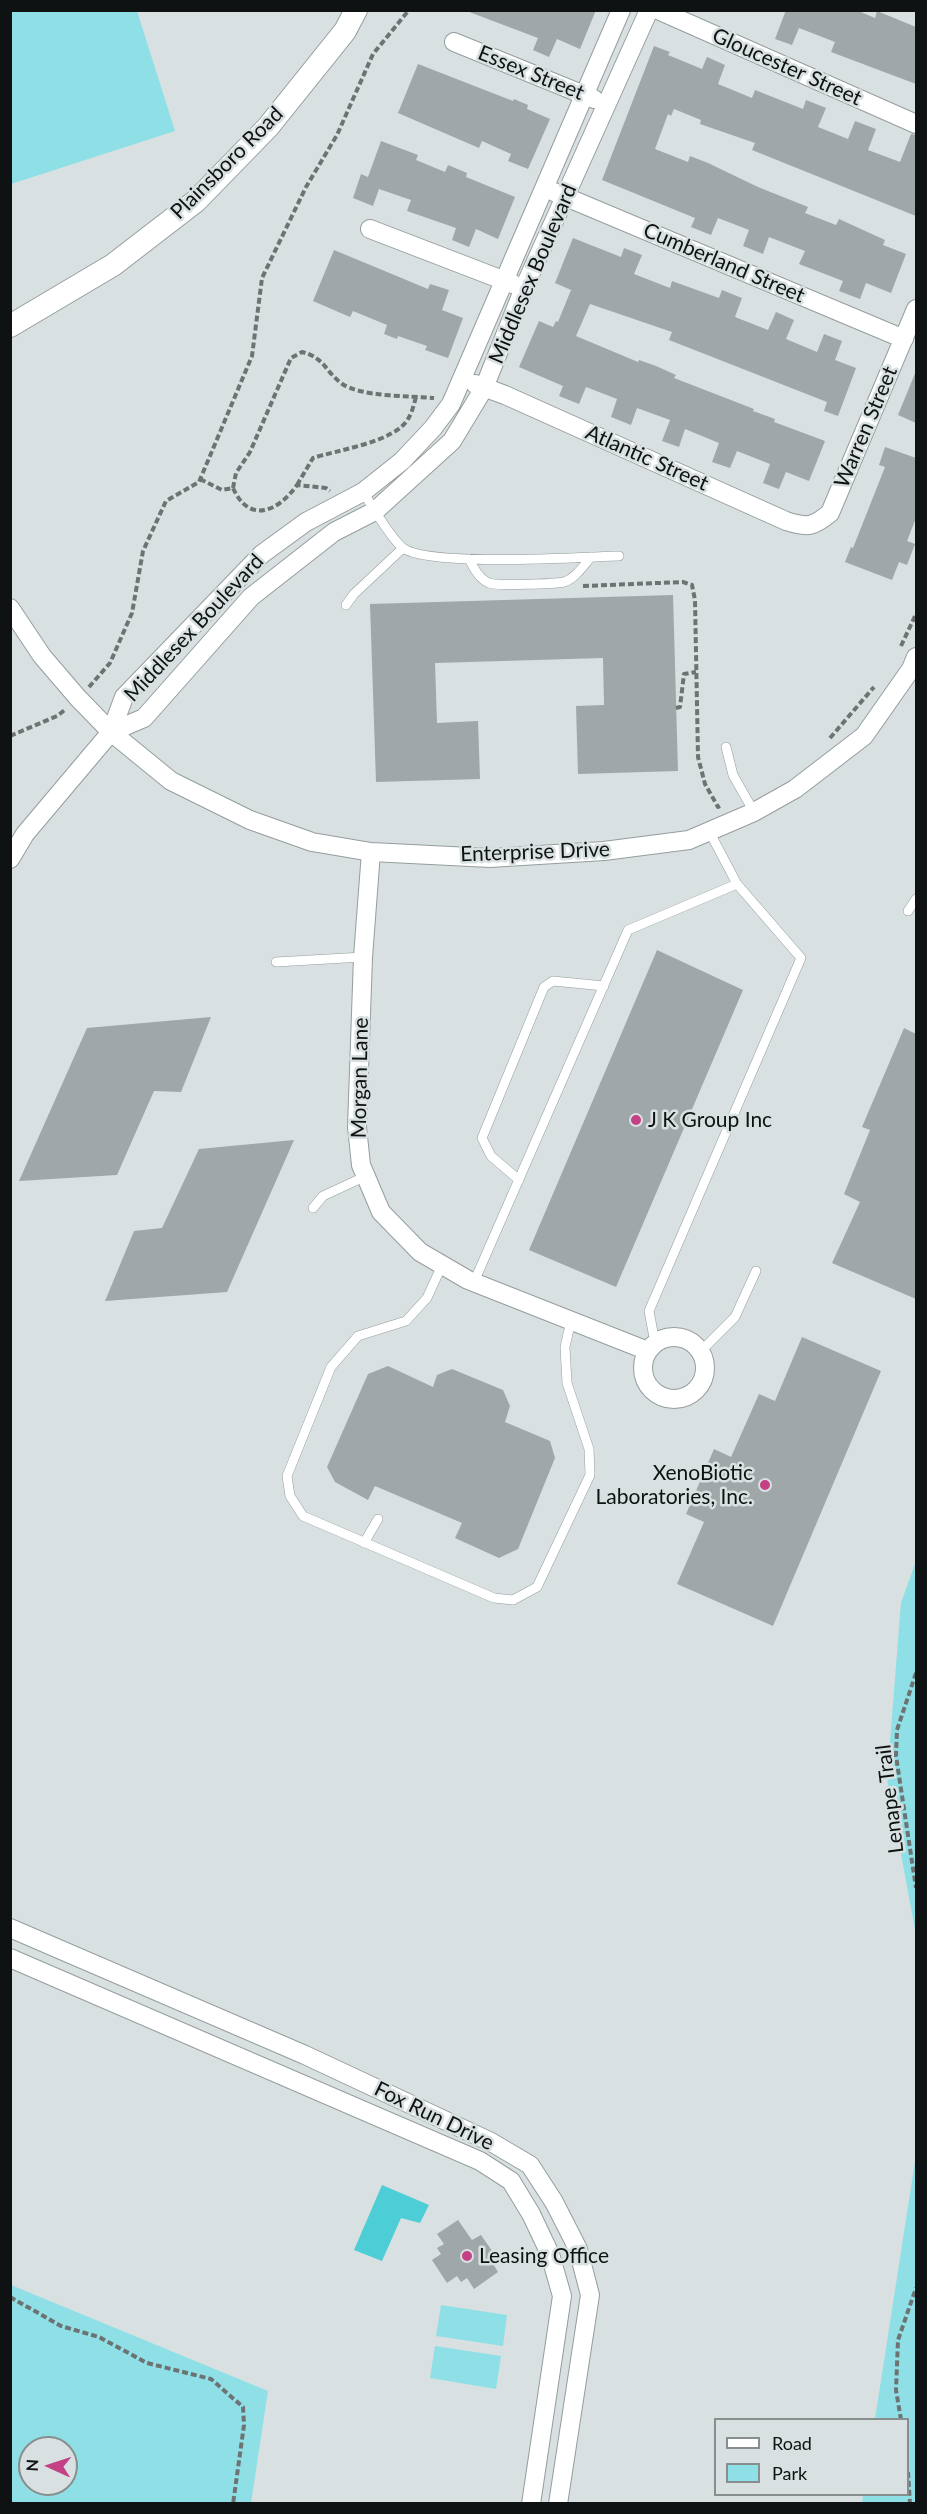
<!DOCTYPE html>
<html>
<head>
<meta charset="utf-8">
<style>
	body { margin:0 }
	#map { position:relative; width:927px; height:2514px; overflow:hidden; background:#d8e0e1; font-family:Lato,sans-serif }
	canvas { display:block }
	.frame { position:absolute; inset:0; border:12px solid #0f1212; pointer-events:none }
	.legend { position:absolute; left:714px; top:2418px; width:195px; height:78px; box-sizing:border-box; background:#d8e0e1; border:2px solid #888e8e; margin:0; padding:8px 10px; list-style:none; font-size:18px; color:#0f1212 }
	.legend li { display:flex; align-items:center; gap:12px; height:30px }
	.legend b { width:30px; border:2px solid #888e8e }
	.north { position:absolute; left:18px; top:2436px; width:60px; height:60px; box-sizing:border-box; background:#d8e0e1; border:2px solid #888e8e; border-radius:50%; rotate:273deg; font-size:16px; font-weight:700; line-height:24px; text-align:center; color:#0f1212 }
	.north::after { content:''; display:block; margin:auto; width:21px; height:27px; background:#c44186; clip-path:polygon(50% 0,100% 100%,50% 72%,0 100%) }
</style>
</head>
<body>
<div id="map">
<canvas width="927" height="2514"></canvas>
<div class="frame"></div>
<ul class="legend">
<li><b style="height:8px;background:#fff"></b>Road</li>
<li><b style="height:16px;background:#8fe0e6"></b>Park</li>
</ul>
<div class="north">N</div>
</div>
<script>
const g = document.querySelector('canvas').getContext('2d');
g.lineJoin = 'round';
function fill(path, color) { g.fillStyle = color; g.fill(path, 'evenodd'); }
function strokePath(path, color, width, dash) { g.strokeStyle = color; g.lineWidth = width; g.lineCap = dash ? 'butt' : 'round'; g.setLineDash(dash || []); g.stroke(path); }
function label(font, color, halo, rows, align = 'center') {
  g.font = font + ' Lato,sans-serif'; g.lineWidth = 5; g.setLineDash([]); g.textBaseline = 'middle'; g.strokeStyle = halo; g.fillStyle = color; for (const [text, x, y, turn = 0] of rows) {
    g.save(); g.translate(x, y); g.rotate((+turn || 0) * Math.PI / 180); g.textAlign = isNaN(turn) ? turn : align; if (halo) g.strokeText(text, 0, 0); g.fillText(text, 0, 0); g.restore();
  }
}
const green = new Path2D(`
	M10,11h127l38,120 -164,53z
	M916,1561v374l-29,-156 14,-176z
	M916,2155v348h-54l1,-8 45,-1v-74l-33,-1z
	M11,2285l257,106 -17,112h-240zM30,2448h36v36h-36z
	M441,2305l66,10 -4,31 -67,-10z
	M435,2346l66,10 -5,33 -66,-11z`);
const water = new Path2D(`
	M382,2185l47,20 -9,18 -19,-5 -19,43 -28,-11z`);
const building = new Path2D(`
	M464,10h132l-16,39 -23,-10 -8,18 -16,-7 5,-12z
	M786,10h70l19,8 2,-7 39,16v57l-85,-32 4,-10 -36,-14 -7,17 -17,-6z
	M654,46l16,6 -2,3 34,14 5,-12 18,8 -7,19 34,14 3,-8 48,19 3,-9 20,8 -8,19 30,12 7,-18 21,8 -8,21 32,12 11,-28 5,1v81l-164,-66 3,-7 -55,-19 1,-4 -27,-11 -3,7 -3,-2 -13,35 33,13 2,-6 18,7 50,24 50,20 -3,6 31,12 3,-6 46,21 -2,5 23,9 -15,39 -25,-10 -6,16 -21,-8 4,-10 -44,-17 6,-13 -36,-14 -6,17 -20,-8 6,-16 -31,-12 -7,17 -20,-8 4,-9 -93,-38z
	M418,64l95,37 1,-2 14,6 -1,4 23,10 -22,50 -20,-8 3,-7 -29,-13 -3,7 -81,-35z
	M381,141l37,14 -2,5 29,12 3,-7 19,8 -1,4 49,20 -17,42 -22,-10 -7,18 -17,-7 4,-12 -49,-17 4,-11 -32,-11 -6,17 -20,-8 8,-24 7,3z
	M573,238l48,19 3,-9 18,7 -8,19 36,14 2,-7 47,17 3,-8 20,8 -7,19 33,13 8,-18 18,8 -8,19 31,13 7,-18 18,7 -7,19 21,8 -18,48 -14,-5 3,-9 -158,-62 3,-8 -82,-28 -14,32 62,26 1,-2 17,6 20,9 -2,3 80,31 -1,2 22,8 -1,3 51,19 -16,40 -23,-9 -7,17 -16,-6 7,-19 -33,-13 -7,17 -18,-6 7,-19 -34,-14 -6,18 -17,-6 8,-21 -33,-12 -6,17 -20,-8 6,-18 -31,-12 -7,17 -20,-8 4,-10 -44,-19 20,-46 14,6 3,-6 2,1 13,-32 -16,-7z
	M334,250l94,39 2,-5 19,6 -7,20 21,8 -15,40 -23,-8 2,-4 -29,-10 -1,3 -13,-5 3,-9 -34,-14 -3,6 -37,-16z
	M916,371v52l-18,-8z
	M885,447l31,11v60l-9,23 8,3 -8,21 -8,-3 -7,18 -47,-18 6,-15 2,1 32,-81 -6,-2z
	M673,595l5,176 -100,3 -2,-68 28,-1 -1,-47 -168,5 2,60 41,-2 2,58 -104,3 -6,-178z
	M657,950l86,40 -127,297 -87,-37z
	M211,1017l-30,75 -27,-1 -37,84 -98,6 68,-153z
	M904,1028l12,6v265l-84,-36 28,-61 -16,-8 26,-64 -8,-3z
	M294,1140l-67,152 -122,9 29,-70 28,-3 37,-79z
	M802,1337l79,34 -108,255 -96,-42 27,-62 -18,-8 28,-65 17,8 28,-63 16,7z
	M388,1366l45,21 4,-12 15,-6 51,21 7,16 -5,16 45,19 5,17 -37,91 -19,9 -44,-20 7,-15 -87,-37 -7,14 -33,-18 -8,-15 41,-93z
	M458,2220l14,20 9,-5 16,23 -5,4 6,10 -24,17 -7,-11 -6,4 -4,-6 -10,7 -15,-23 9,-6 -4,-6 7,-4 -7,-10z`);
const path = new Path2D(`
	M200,479l22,11 11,-2c16,36 45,24 64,-3l29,3 4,3
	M297,485l16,-27c24,-8 82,-16 95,-39 4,-6 6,-15 8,-22
	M233,488l3,-15 14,-21 41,-94 11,-6c23,6 23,19 39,31 18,14 70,13 93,15
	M583,586l100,-4 9,3 3,15 3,157 7,27 13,23 2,-1
	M901,646l15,-32
	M89,687l21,-24 22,-50 11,-62 23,-50 33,-19 53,-126 10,-78 44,-91 31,-52 36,-81 36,-44
	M676,708l4,-1 4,-33 12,-2
	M10,736l47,-20 9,-7
	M830,738l44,-51
	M916,1673l-19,57 -1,26 20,132
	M10,2297l51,29 38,11 48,26 64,16 32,28 1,18 -11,79
	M901,2420l-5,-30 2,-50 18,-52
	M908,2472l2,32`);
const service = new Path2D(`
	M363,492c9,14 28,47 40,56 25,19 178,9 216,8
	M469,559c5,9 10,20 20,24 7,3 66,1 75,-1 12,-4 19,-16 27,-25
	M346,605l8,-11 49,-46
	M726,747l7,28 21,37
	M709,831l28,53
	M908,911l8,-12
	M276,962l87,-5
	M519,1180l-28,-24 -9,-18 62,-151 9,-6 51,5
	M313,1208l10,-12 43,-20
	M442,1265l-15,33 -21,23 -48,15 -27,31 -44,109 3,20 13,20 191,82 19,2 24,-13 53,-112 -1,-26 -22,-66 -2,-36 6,-26
	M474,1282l154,-352 109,-46 64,74 -152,353 6,32
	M700,1352l35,-35 21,-46
	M364,1543l14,-24`);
const minor = new Path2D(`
	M658,10l258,114
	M454,42l140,57
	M554,192l350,147
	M370,229l143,55
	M475,384l30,11 281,126c22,7 27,6 44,-8l86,-204
	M10,608l32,48 36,42 33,34 60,49 79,39 62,22 59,10 119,6 114,-7 85,-11 65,-28 41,-23 69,-53 47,-67 5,-12
	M111,732l33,-14 107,-121 83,-65 41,-21 77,-70 32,-53 40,-100 125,-278
	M371,852l-8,105 -6,170 4,38 20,47 39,40 48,28 180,71
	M10,859l15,-25 86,-102 13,-35 138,-143 44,-32 57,-30 39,-31 31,-33 18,-24 170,-394
	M643 1368a31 31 0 1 1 62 0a31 31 0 1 1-62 0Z
	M10,1928l295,127 186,87 39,23 24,37 24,47 12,46 -32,209
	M10,1958l470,203 31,20 20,33 19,40 12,42 -31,208`);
const tertiary = new Path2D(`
	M10,326l103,-61 83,-64 72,-74 77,-96 11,-21`);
const markers = [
	[636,1120,6,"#c44186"],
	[765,1485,6,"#c44186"],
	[467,2256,6,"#c44186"]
];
const streetNames = [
	["Gloucester Street",787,67,24],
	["Essex Street",531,73,22],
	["Plainsboro Road",227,163,-45],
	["Cumberland Street",724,263,23],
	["Middlesex Boulevard",533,274,-67],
	["Warren Street",866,427,-67],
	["Atlantic Street",647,458,24],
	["Middlesex Boulevard",194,628,-47],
	["Enterprise Drive",535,852,-2],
	["Morgan Lane",360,1078,-89],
	["Lenape Trail",890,1799,-97],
	["Fox Run Drive",434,2116,26]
];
const poiNames = [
	["J K Group Inc",648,1120],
	["XenoBiotic",753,1473,"right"],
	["Laboratories, Inc.",753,1497,"right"],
	["Leasing Office",479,2256]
];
fill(green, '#8fe0e6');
fill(water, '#4dcdd5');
fill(building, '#9fa7a8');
strokePath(service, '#959d9e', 10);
strokePath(minor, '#959d9e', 20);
strokePath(tertiary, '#959d9e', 24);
strokePath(path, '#6d7373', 4, [6, 3]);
strokePath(service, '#fff', 9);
strokePath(minor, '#fff', 18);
strokePath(tertiary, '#fff', 22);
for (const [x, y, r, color] of markers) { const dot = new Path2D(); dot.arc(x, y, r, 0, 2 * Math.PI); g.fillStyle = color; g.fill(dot); strokePath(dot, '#d8e0e1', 2); }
label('21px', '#0f1212', '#d8e0e1', streetNames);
label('21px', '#0f1212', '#d8e0e1', poiNames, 'left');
</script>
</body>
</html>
